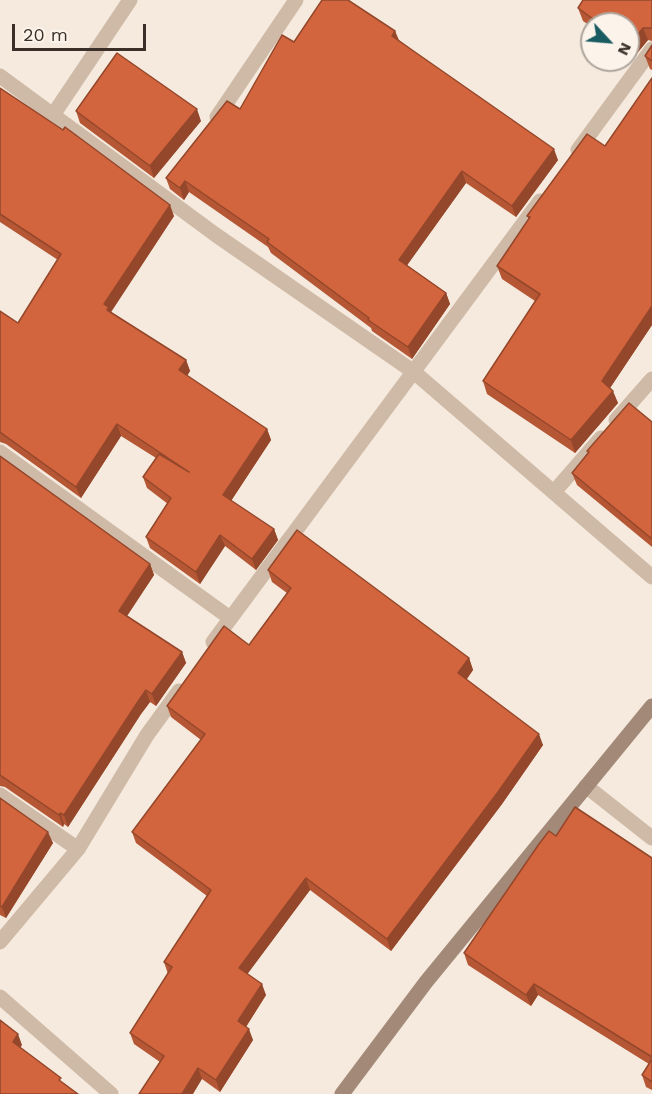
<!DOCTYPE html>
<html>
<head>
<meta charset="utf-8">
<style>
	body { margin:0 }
	#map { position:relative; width:652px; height:1094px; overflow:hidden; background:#f5eadd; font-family:"Work Sans",sans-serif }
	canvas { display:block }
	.north { position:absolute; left:580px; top:12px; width:60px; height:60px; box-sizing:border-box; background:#fcf4eb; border:2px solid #afa59d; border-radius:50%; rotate:116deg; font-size:16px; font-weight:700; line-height:24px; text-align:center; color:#3b2f29 }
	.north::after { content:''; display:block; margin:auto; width:21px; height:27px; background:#195b61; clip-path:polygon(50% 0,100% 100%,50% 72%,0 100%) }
	.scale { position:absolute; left:12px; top:24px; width:134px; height:27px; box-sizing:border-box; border:3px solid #3b2f29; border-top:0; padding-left:8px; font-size:18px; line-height:21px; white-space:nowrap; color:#3b2f29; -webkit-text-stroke:4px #fcf4eb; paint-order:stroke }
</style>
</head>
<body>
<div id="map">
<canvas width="652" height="1094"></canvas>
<div class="north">N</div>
<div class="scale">20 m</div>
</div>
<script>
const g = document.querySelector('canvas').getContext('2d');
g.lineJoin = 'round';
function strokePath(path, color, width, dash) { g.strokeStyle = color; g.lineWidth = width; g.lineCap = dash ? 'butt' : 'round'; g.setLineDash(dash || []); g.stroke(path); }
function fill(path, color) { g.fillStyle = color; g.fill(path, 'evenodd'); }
const street = new Path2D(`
	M0,76l216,159 198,137 238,205
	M53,115l77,-115
	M217,117l79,-117
	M578,150l74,-101
	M616,420l36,-41
	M0,452l230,166
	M554,492l47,-54
	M213,642l327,-441
	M586,786l66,52
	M0,795l78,54
	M0,942l78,-93 69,-114 32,-44
	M0,997l111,97`);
const secondary = new Path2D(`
	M342,1094l84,-112 226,-276`);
const wall = new Path2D(`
	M652,0v41l-4,-1 -14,17 -6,-4v-29h-36v3l-9,-6 -5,-13z
	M395,31l4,9 159,120 -42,57 -50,-34 -59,82 39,28 4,11 -38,55 -40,-28 -1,-3 -100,-75 -3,-6 -79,-55 -5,8 -14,-11 -4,-11 74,-69 54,-67z
	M652,45v25l-2,-1 -5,-13z
	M652,78v247l-42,63 8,15 -43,50 -88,-59 -4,-13 52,-80 -33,-22 -5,-13 32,-47 -2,-3 78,-70z
	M0,88l174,128 -63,96 75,48 4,11 -3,5 80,53 4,11 -40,61 43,28 4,11 -22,30 -31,-24 -25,38 -50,-36 -4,-11 22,-33 -21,-16 -4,-11 13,-19 -35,-22 -40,62 -75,-54 -6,-2v-131l18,12 40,-63 -58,-38z
	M76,111l125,10 -47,57 -74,-55z
	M652,422v125l-75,-62 -5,-12 16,-20 -1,-2z
	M0,456l150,108 4,11 -27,41 55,36 4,11 -30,43 -6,-4 -9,12 -73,113 -4,-3 -1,3 -58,-40 -5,-1z
	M268,570l201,88 4,12 -7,9 77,66 -41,59 -111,147 -81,-61 -63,84 19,21 -20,32 7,13 -33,52 -18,-13 -42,-17 -26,-18 -4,-11 38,-59 -4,-12 43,-66 -71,-53 -4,-11 69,-92 -30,-23 -4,-11 82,-61 38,-52 -15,-11z
	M0,798l53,45 -47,75 -6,-3z
	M556,836l96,22v232l-6,-3 -4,-12 7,-11 -111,-69 -7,11 -63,-41 -4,-12z`);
const shadedWall = new Path2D(`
	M643,28l5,12 -14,17 -5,-12z
	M395,31l4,11 -7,-6z
	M197,109l4,12 -47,57 -4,-12z
	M554,149l4,11 -42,57 -4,-11z
	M462,171l4,12 -63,88 -4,-11z
	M185,181l4,11 -5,8 -4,-12z
	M170,205l4,11 -63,96 2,6 -9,-14z
	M446,293l4,11 -38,55 -4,-12z
	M652,306v19l-46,69 -4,-13z
	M186,360l4,11 -7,11 -4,-12z
	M613,391l5,12 -43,50 -4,-13z
	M117,424l4,12 -40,62 -5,-11z
	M267,429l4,11 -44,67 -4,-12z
	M274,529l4,11 -22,30 -4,-11z
	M220,535l5,11 -25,38 -4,-12z
	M150,564l4,11 -31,47 -4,-11z
	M182,652l4,11 -30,43 -4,-12z
	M469,658l4,12 -10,15 -5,-12z
	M146,690l4,12 -9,12 -73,113 -4,-12 73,-112z
	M539,734l4,11 -41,59 -111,147 -4,-12z
	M60,813l4,11 -1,3 -4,-12z
	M48,832l5,11 -47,75 -4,-11z
	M306,878l4,12 -67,90 -4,-12z
	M262,984l4,11 -24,38 -4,-12z
	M534,984l4,11 -7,11 -5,-11z
	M249,1029l4,11 -33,52 -4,-12z
	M18,1034l4,11 -5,8 -4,-11z
	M198,1068l4,11 -9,15h-11z`);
const building = new Path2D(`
	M322,0h26l47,31 -3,5 162,113 -42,57 -50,-35 -63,89 47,33 -38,54 -40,-27 1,-2 -102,-76 2,-3 -84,-58 -5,7 -14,-10 61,-77 13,8 42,-74 12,7z
	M583,0h69v28h-9l-14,17 -1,-1v-20h-28l-22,-16z
	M652,45v16l-7,-5z
	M117,53l80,56 -47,57 -74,-55z
	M652,78v228l-50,75 11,10 -42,49 -88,-59 57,-87 -43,-28 33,-49 -3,-1 60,-82 18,12z
	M0,88l63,42 2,-3 105,78 -66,99 5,3 -2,3 79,50 -7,10 88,59 -44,66 51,34 -22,30 -32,-24 -24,37 -50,-35 25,-39 -28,-21 16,-23 30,18 -72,-48 -41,63 -76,-55v-121l18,12 43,-69 -61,-40z
	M629,403l23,19v117l-80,-66 17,-21 -2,-1z
	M0,456l150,108 -31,47 63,41 -30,42 -6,-4 -9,13 -73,112 -4,-2 -1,2 -59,-40z
	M297,530l172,128 -11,15 81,61 -41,58 -111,147 -81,-61 -67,90 23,16 -24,37 11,8 -33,51 -18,-12 -16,26h-43l25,-38 -34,-23 42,-66 -8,-5 47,-72 -79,-58 73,-98 -38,-28 57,-80 25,19 42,-57 -23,-18z
	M0,798l48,34 -46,75 -2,-1z
	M575,807l77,51v199l-118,-73 -8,11 -62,-42 75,-109 10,-13 7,5z
	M0,1020l18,14 -5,8 48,36 -2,2 19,14h-78z
	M652,1059v23l-10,-7z`);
strokePath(street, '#cfbaa7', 15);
strokePath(secondary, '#a38978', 15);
fill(wall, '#b55735');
fill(shadedWall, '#94472b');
fill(building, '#d3653e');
strokePath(building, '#94472b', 1.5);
</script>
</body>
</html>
